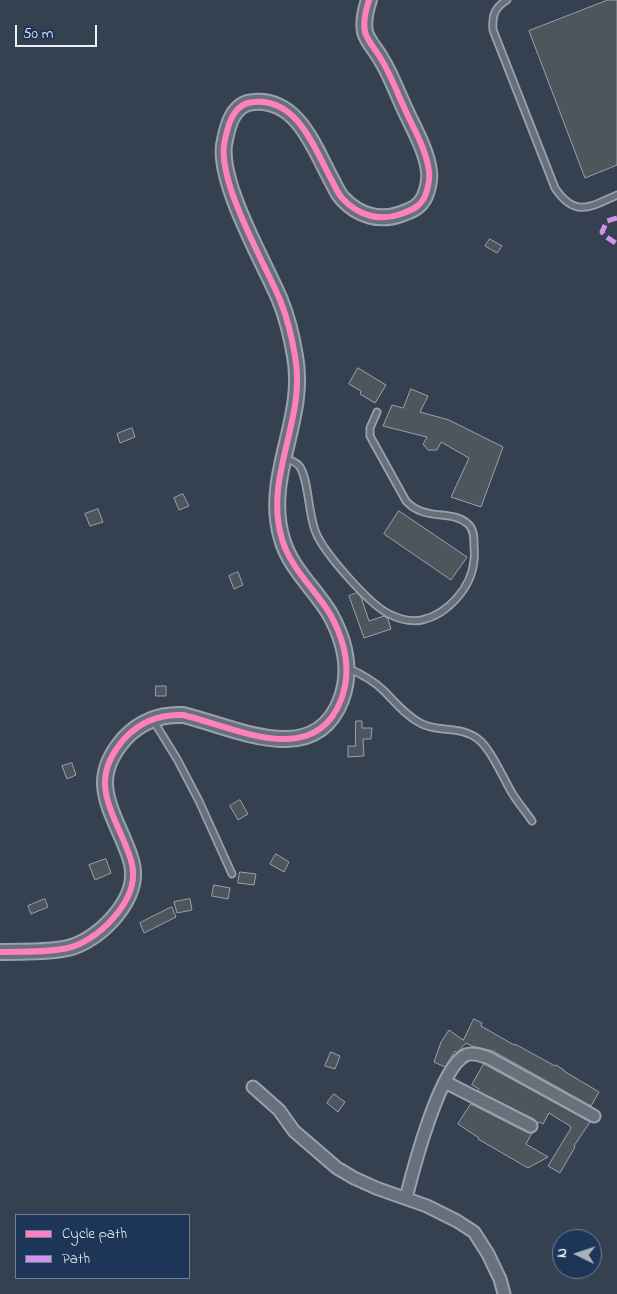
<!DOCTYPE html>
<html>
<head>
<meta charset="utf-8">
<style>
	body { margin:0 }
	#map { position:relative; width:617px; height:1294px; overflow:hidden; background:#354050; font-family:"Indie Flower",sans-serif }
	canvas { display:block }
	.legend { position:absolute; left:15px; top:1214px; width:175px; height:65px; box-sizing:border-box; background:#1d3557; border:1px solid #6e8097; margin:0; padding:6px 9px; list-style:none; font-size:15px; color:#e8f1f8 }
	.legend li { display:flex; align-items:center; gap:10px; height:25px }
	.legend b { width:25px; border:1px solid #6e8097 }
	.north { position:absolute; left:552px; top:1229px; width:50px; height:50px; box-sizing:border-box; background:#1d3557; border:1px solid #6e8097; border-radius:50%; rotate:274deg; font-size:14px; font-weight:700; line-height:20px; text-align:center; color:#e8f1f8 }
	.north::after { content:''; display:block; margin:auto; width:18px; height:22px; background:#a9b3bd; clip-path:polygon(50% 0,100% 100%,50% 72%,0 100%) }
	.scale { position:absolute; left:15px; top:25px; width:82px; height:22px; box-sizing:border-box; border:2px solid #e8f1f8; border-top:0; padding-left:6px; font-size:15px; line-height:18px; white-space:nowrap; color:#e8f1f8; -webkit-text-stroke:4px #1d3557; paint-order:stroke }
</style>
</head>
<body>
<div id="map">
<canvas width="617" height="1294"></canvas>
<ul class="legend">
<li><b style="height:6px;background:#ff80c0"></b>Cycle path</li>
<li><b style="height:6px;background:#d193ec"></b>Path</li>
</ul>
<div class="north">N</div>
<div class="scale">50 m</div>
</div>
<script>
const g = document.querySelector('canvas').getContext('2d');
g.lineJoin = 'round';
function fill(path, color) { g.fillStyle = color; g.fill(path, 'evenodd'); }
function strokePath(path, color, width, dash) { g.strokeStyle = color; g.lineWidth = width; g.lineCap = dash ? 'butt' : 'round'; g.setLineDash(dash || []); g.stroke(path); }
const building = new Path2D(`
	M608,0h9v165l-32,13 -56,-147z
	M490,239l12,7 -5,7 -12,-7z
	M358,368l28,17 -11,18 -15,-9 1,-3 -12,-7z
	M411,389l17,7 -8,16 29,8 54,27 -22,60 -30,-10 18,-39 -28,-16 -4,8h-9l-5,-6 4,-7 -44,-11 9,-21 11,3z
	M132,428l3,9 -15,6 -3,-9z
	M183,494l6,12 -10,4 -5,-12z
	M98,509l5,13 -13,4 -5,-12z
	M399,511l68,46 -16,23 -67,-46z
	M238,572l5,13 -9,4 -5,-13z
	M357,593l4,4 8,24 15,-5 4,3 3,10 -27,9 -15,-42z
	M156,686h10v10h-10z
	M356,721h6v7h10l-1,11h-8l1,17 -16,1v-11h7z
	M72,763l4,12 -9,4 -5,-13z
	M240,800l8,14 -10,6 -8,-14z
	M276,854l13,8 -5,10 -14,-8z
	M106,859l5,14 -16,7 -6,-15z
	M240,872l16,2 -2,11 -16,-2z
	M214,885l16,3 -2,11 -16,-3z
	M45,899l3,8 -17,7 -3,-8z
	M190,899l2,11 -15,3 -3,-11z
	M172,907l4,10 -32,16 -4,-10z
	M474,1019l8,4 -1,3 33,19 1,-1 40,22 1,-1 8,5v1l35,21 -8,14 -98,-55 -21,-5 -6,-3 -9,10 -2,-2 -10,16 -11,-5 7,-20 8,-12 14,10z
	M331,1052l9,4 -5,13 -10,-3z
	M484,1064l106,58 -16,24 1,1 -15,26 -12,-7 23,-38 -1,-2 -21,-13 -6,11 -4,-2 -1,1 -4,-4 -56,-28 1,-2 -7,-4z
	M334,1094l11,8 -7,10 -11,-9z
	M471,1104l57,29h4l-6,11 22,13 -20,11 -50,-29 1,-1 -21,-14z`);
const service = new Path2D(`
	M507,0c-13,8 -15,16 -14,30l62,158c20,30 35,19 62,7
	M283,458c6,2 13,3 17,9 9,14 8,48 16,66 9,21 53,71 73,81 10,5 23,8 33,6 26,-6 50,-33 52,-60 1,-5 0,-10 0,-15 0,-7 0,-16 -6,-21 -16,-15 -43,-2 -62,-23l-36,-65v-8l7,-16
	M348,668c13,6 25,12 35,22 12,12 22,25 37,33 18,10 40,2 58,16 13,10 25,39 34,54 6,10 14,19 20,28
	M153,720l24,39 22,42 33,73`);
const minor = new Path2D(`
	M445,1082l86,44
	M253,1087l26,23 15,21 43,37 17,10 22,10 51,18 30,15 17,11 14,22 12,25 4,15
	M406,1198c7,-28 34,-132 60,-143 6,-3 17,1 23,3l105,58`);
const tertiary = new Path2D(`
	M0,952c23,-1 46,1 68,-4 30,-7 67,-45 65,-76 0,-11 -6,-23 -10,-33 -17,-39 -31,-64 2,-101 16,-17 35,-24 58,-23 51,12 131,55 158,-15 11,-29 4,-59 -11,-86 -15,-25 -40,-46 -48,-75 -19,-63 25,-119 13,-183 -3,-18 -8,-39 -15,-56 -16,-38 -61,-115 -56,-155 3,-17 8,-42 30,-43 43,-3 59,43 76,75 4,7 7,16 13,22 15,16 36,23 58,15 11,-4 19,-7 24,-18 3,-8 5,-17 4,-25 -3,-23 -17,-45 -26,-66 -7,-15 -13,-32 -22,-46 -4,-8 -14,-18 -16,-27 -2,-10 1,-23 4,-32`);
const quiet = new Path2D(`
	M617,218l-10,3 -5,11 3,4 12,8`);
const cycleway = new Path2D(`
	M0,952c23,-1 46,1 68,-4 30,-7 67,-45 65,-76 0,-11 -6,-23 -10,-33 -17,-39 -31,-64 2,-101 16,-17 35,-24 58,-23 51,12 131,55 158,-15 11,-29 4,-59 -11,-86 -15,-25 -40,-46 -48,-75 -19,-63 25,-119 13,-183 -3,-18 -8,-39 -15,-56 -16,-38 -61,-115 -56,-155 3,-17 8,-42 30,-43 43,-3 59,43 76,75 4,7 7,16 13,22 15,16 36,23 58,15 11,-4 19,-7 24,-18 3,-8 5,-17 4,-25 -3,-23 -17,-45 -26,-66 -7,-15 -13,-32 -22,-46 -4,-8 -14,-18 -16,-27 -2,-10 1,-23 4,-32`);
fill(building, '#4f555d');
strokePath(building, '#9aa1aa', 1);
strokePath(service, '#9aa1aa', 9);
strokePath(minor, '#9aa1aa', 15);
strokePath(tertiary, '#9aa1aa', 18);
strokePath(service, '#68707b', 5.5);
strokePath(minor, '#68707b', 11);
strokePath(tertiary, '#68707b', 14);
strokePath(quiet, '#d193ec', 5, [10, 5]);
strokePath(cycleway, '#ff80c0', 6);
</script>
</body>
</html>
